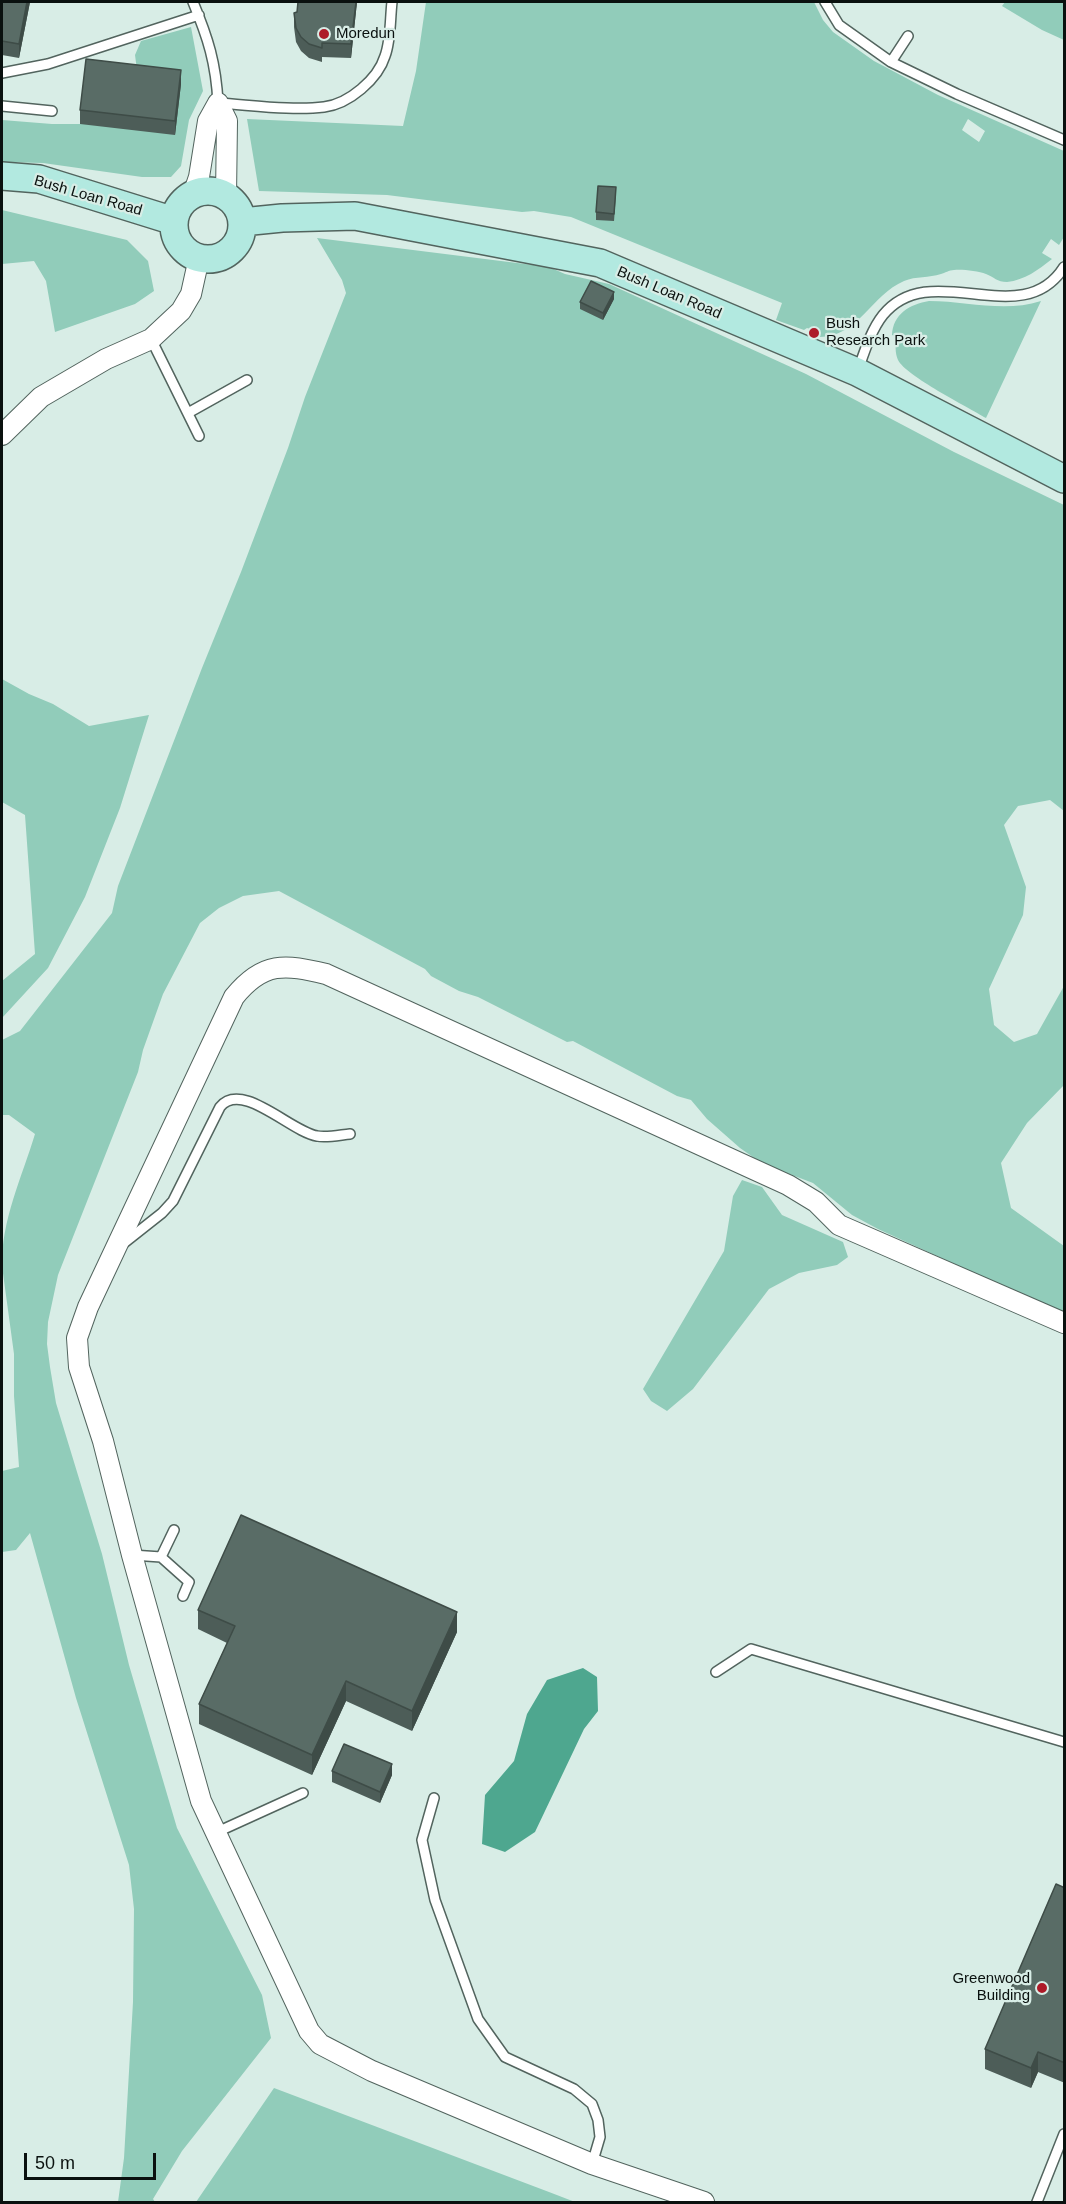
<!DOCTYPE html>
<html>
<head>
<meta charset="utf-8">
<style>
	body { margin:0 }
	#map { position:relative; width:1066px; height:2204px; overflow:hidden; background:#d8ede6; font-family:Arial,sans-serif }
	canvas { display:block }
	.frame { position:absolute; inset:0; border:3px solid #0a110f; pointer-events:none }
	.scale { position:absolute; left:24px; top:2153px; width:132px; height:27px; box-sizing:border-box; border:3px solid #0a110f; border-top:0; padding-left:8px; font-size:18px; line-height:21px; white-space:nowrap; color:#0a110f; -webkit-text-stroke:4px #d8ede6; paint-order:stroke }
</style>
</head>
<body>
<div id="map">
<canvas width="1066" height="2204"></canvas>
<div class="frame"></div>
<div class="scale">50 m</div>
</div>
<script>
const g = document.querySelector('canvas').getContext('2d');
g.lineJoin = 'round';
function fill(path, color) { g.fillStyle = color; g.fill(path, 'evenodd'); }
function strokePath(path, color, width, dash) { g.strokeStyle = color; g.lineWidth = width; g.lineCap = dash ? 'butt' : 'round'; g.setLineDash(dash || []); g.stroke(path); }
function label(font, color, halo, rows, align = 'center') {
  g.font = font + ' Arial,sans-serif'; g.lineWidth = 4.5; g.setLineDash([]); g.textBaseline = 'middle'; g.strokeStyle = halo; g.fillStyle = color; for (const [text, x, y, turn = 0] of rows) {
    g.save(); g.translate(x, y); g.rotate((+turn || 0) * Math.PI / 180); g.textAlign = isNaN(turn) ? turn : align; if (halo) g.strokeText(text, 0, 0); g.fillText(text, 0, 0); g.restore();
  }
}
const green = new Path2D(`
	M426,2h388l9,18 10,12 41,29 64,34 126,56v86l-5,8 -8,-6 -9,14 10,6c-14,11 -27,21 -45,23 -10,0 -13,-5 -21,-8 -8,-3 -24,-5 -32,-4 -5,0 -9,3 -13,4 -12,4 -25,2 -37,7 -33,14 -47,58 -87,56l1,-5 -11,-4 -3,2 -28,-10 6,-17 -211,-86 -37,-6 -12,1 -135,-17 -128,-4 -12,-72 156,7 13,-55zM968,119l17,12 -6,11 -17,-12z
	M1005,2h59v38l-22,-10 -40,-24z
	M191,27l12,64 -14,29 -8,46 -10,11h-29l-99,-14 -41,-1v-42l50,4h28l57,-54 -2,-15 6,-14z
	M2,210l125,30 21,21 6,30 -19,13 -80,28 -9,-51 -12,-20 -32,3z
	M317,238l232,29 16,7 44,10 197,90 148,78 110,53v306l-14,-11 -32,6 -14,19 22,62 -3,28 -34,74 5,36 20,17 23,-8 27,-48v99l-37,38 -26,40 10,45 53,38v68l-186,-85 -26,-14 -39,-32 -50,-19 -23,-16 -33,-29 -16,-19 -14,-4 -104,-55 -6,1 -89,-45 -19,-6 -28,-15 -6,-7 -146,-78 -36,5 -24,12 -19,15 -37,71 -20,56 -5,22 -80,203 -10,47 -1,22 3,23 6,36 46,151 27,111 48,163 85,167 9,43 -89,113 -29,48 2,3h-37l6,-44 9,-156 1,-93 -5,-44 -53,-167 -46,-165 -14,17 -14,2v-81l17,-4 -5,-71v-42l-12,-88c-1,-45 20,-89 33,-132l-26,-19h-7v-75l18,-9 92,-118 6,-27 84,-218 39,-96 47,-124 17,-51 41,-104 -4,-13z
	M929,301c38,0 75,12 112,0l-55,117c-18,-11 -80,-42 -88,-58 -3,-7 -3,-16 -1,-23l-5,-2c1,-21 18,-31 37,-34z
	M2,679l27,15 24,10 36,22 60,-11 -29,93 -35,89 -37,71 -46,50v-37l33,-27 -10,-139 -23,-13z
	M742,1180l20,7 20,28 61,27 5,15 -11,8 -38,8 -30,16 -76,100 -26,22 -16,-10 -8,-12 81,-138 9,-55z
	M274,2088l275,104 26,10h-379z`);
const water = new Path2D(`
	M583,1668l14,9 1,34 -14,18 -49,103 -30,20 -23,-8 3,-49 29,-34 13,-47 20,-34z`);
const lane = new Path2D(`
	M193,2c15,36 23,61 25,101 33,2 75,8 106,4 25,-3 54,-28 61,-51 6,-16 5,-37 7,-54
	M825,2l14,23 52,37 66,32 107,46
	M891,62l17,-26
	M2,73l46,-9 151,-49
	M2,106l50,5
	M151,339l48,97
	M858,370c6,-17 13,-40 25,-55 48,-59 139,19 181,-48
	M188,413l59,-33
	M124,1243l38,-30 11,-12 47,-94c22,-27 71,25 97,29 9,2 23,-1 33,-2
	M132,1555l29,2 28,25 -6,14
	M161,1557l13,-27
	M716,1672l35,-23 313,93
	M434,1798l-12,42 13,60 43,119 27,38 69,32 18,15 6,16 2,17 -8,27
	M215,1833l88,-40
	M1037,2202l27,-68`);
const street = new Path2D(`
	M218,103l9,18 -1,75
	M193,195l6,-18 9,-56 10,-18
	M2,435l39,-38 65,-38 45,-20 30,-28 10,-17 8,-36
	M704,2202l-112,-38 -220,-93 -52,-27 -11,-13 -108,-230 -69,-246 -29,-114 -24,-74 -2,-29 11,-31 146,-310c29,-36 51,-33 92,-23l462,211 28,17 23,23 225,98`);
const secondary = new Path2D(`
	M2,176l37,3 135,42
	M174 225a34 34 0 1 1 68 0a34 34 0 1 1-68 0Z
	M242,222l40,-4 73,-2 245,47 257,109 207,107`);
const wall = new Path2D(`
	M2,2h28l-11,56 -17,-3z
	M298,2h59l-6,56 -29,-1v5l-13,-4 -8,-7 -5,-9 -2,-15v-14l3,-1z
	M181,84l-6,51 -95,-11v-14z
	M616,194l-2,27 -18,-1v-8z
	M614,299l-11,21 -23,-11v-7z
	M198,1610l259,22 -45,99 -66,-30 -34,74 -113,-51v-20l28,-61 -29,-14z
	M332,1771l60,4 -12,28 -48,-21z
	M1065,1888v195l-27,-11 -7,16 -46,-19v-20z`);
const shadedWall = new Path2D(`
	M27,2h3l-11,56v-14z
	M356,2h1l-6,56v-14z
	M181,70v14l-6,51v-14z
	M614,292v7l-11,21v-7z
	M457,1612v20l-45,99v-20z
	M346,1681v20l-34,74v-20z
	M392,1764v11l-12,28v-11z
	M1038,2052v20l-7,16v-20z`);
const building = new Path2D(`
	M2,2h25l-8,42 -17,-3z
	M298,2h58l-5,42 -29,-1v5l-13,-4 -8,-7 -5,-9 -2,-15 3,-1z
	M86,59l95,11 -6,51 -95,-11z
	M598,186l18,1 -2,27 -18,-2z
	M591,281l23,11 -11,21 -23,-11z
	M241,1515l216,97 -45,99 -66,-30 -34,74 -113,-51 36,-78 -37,-16z
	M344,1744l48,20 -12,28 -48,-21z
	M1056,1884l9,4v175l-27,-11 -7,16 -46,-19z`);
const markers = [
	[324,34,6,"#ad1a28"],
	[814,333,6,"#ad1a28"],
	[1042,1988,6,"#ad1a28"]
];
const poiNames = [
	["Moredun",336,34],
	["Bush",826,324],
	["Research Park",826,341],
	["Greenwood",1030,1979,"right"],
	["Building",1030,1996,"right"]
];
const streetNames = [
	["Bush Loan Road",88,196,16],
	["Bush Loan Road",669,293,23]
];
fill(green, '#91ccba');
fill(water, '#4ea78f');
strokePath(lane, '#52645e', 12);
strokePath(street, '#52645e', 22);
strokePath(secondary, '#52645e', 30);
strokePath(lane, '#fff', 9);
strokePath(street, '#fff', 20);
strokePath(secondary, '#b2e9e0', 27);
fill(wall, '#4d5d58');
fill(shadedWall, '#3e4c47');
fill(building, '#596c66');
strokePath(building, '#3e4c47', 1.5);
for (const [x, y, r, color] of markers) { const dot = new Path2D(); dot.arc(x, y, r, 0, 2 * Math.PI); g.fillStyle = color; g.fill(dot); strokePath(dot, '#d8ede6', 2); }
label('15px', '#0a110f', '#d8ede6', poiNames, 'left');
label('15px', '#0a110f', '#d8ede6', streetNames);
</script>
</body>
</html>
